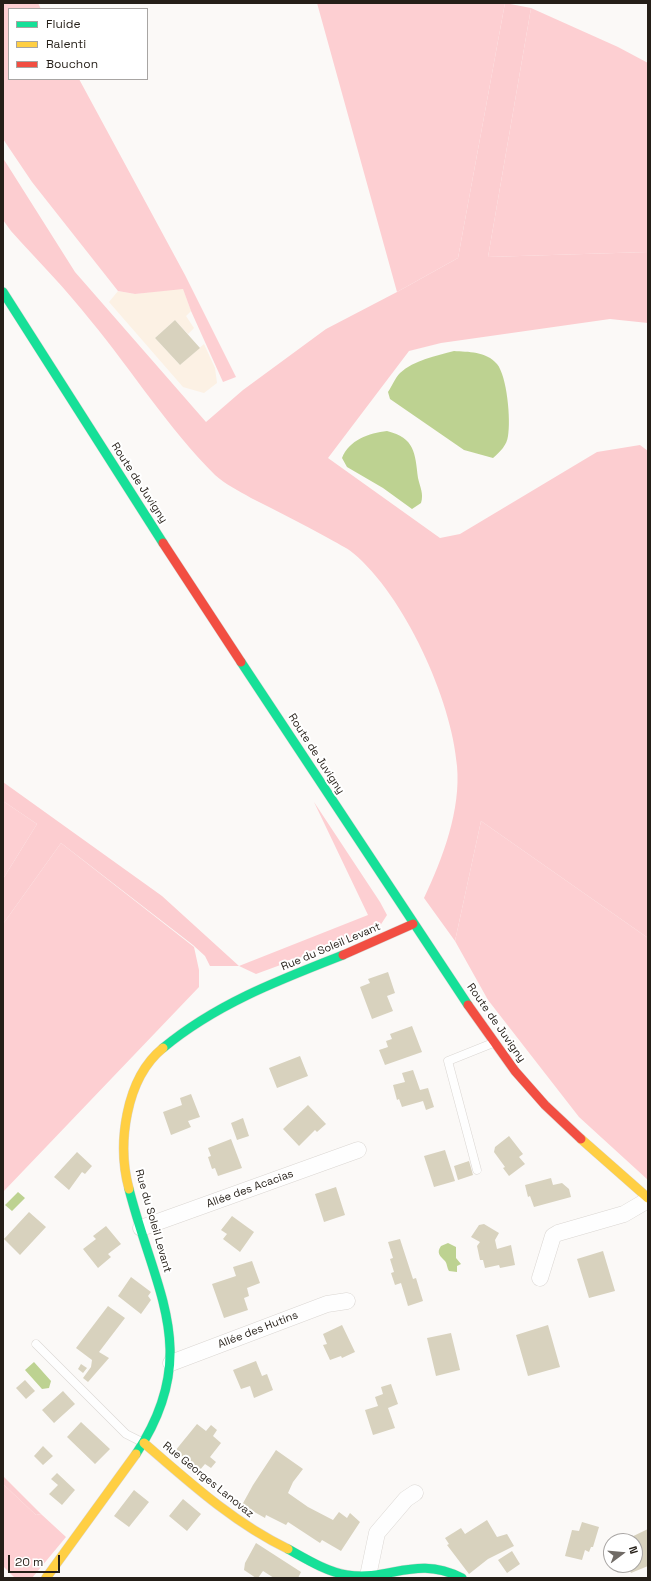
<!DOCTYPE html>
<html>
<head>
<meta charset="utf-8">
<style>
	body { margin:0 }
	#map { position:relative; width:651px; height:1581px; overflow:hidden; background:#fbf9f7; font-family:"Space Grotesk",sans-serif }
	canvas { display:block }
	.frame { position:absolute; inset:0; border:4px solid #251f18; pointer-events:none }
	.legend { position:absolute; left:8px; top:8px; width:140px; height:72px; box-sizing:border-box; background:#fff; border:1px solid #a8a5a3; margin:0; padding:5px 7px; list-style:none; font-size:12px; color:#251f18 }
	.legend li { display:flex; align-items:center; gap:8px; height:20px }
	.legend b { width:20px; border:1px solid #a8a5a3 }
	.north { position:absolute; left:603px; top:1533px; width:40px; height:40px; box-sizing:border-box; background:#fff; border:1px solid #a8a5a3; border-radius:50%; rotate:74deg; font-size:11px; font-weight:700; line-height:16px; text-align:center; color:#251f18 }
	.north::after { content:''; display:block; margin:auto; width:14px; height:18px; background:#706b66; clip-path:polygon(50% 0,100% 100%,50% 72%,0 100%) }
	.scale { position:absolute; left:8px; top:1555px; width:52px; height:18px; box-sizing:border-box; border:2px solid #251f18; border-top:0; padding-left:5px; font-size:12px; line-height:14px; white-space:nowrap; color:#251f18; -webkit-text-stroke:3px #fff; paint-order:stroke }
</style>
</head>
<body>
<div id="map">
<canvas width="651" height="1581"></canvas>
<div class="frame"></div>
<ul class="legend">
<li><b style="height:5px;background:#16e098"></b>Fluide</li>
<li><b style="height:5px;background:#ffcf43"></b>Ralenti</li>
<li><b style="height:5px;background:#f24e42"></b>Bouchon</li>
</ul>
<div class="north">N</div>
<div class="scale">20 m</div>
</div>
<script>
const g = document.querySelector('canvas').getContext('2d');
g.lineJoin = 'round';
function fill(path, color) { g.fillStyle = color; g.fill(path, 'evenodd'); }
function strokePath(path, color, width, dash) { g.strokeStyle = color; g.lineWidth = width; g.lineCap = dash ? 'butt' : 'round'; g.setLineDash(dash || []); g.stroke(path); }
function label(font, color, halo, rows, align = 'center') {
  g.font = font + ' "Space Grotesk",sans-serif'; g.lineWidth = 4; g.setLineDash([]); g.textBaseline = 'middle'; g.strokeStyle = halo; g.fillStyle = color; for (const [text, x, y, turn = 0] of rows) {
    g.save(); g.translate(x, y); g.rotate((+turn || 0) * Math.PI / 180); g.textAlign = isNaN(turn) ? turn : align; if (halo) g.strokeText(text, 0, 0); g.fillText(text, 0, 0); g.restore();
  }
}
const built = new Path2D(`
	M183,288l8,23 -5,5 8,12 -6,6 -13,-14 -20,18 25,27 24,-21 11,24 2,15 -13,10 -21,-6 -74,-85 9,-11 17,3z`);
const green = new Path2D(`
	M3,3h35l3,6h-32v70h70l106,196 51,102 -13,5 -32,-71 -8,-22 -48,5 -17,-3 -86,-109 -29,-43z
	M317,3h188l-47,255 -61,34z
	M531,8l87,39 30,16v189l-160,5z
	M3,801l34,23 -34,55z
	M314,802l66,100 7,13 -9,14 -122,45 -17,-8 129,-51z
	M481,821l167,117v242l-69,-63 -91,-117 -33,-59z
	M61,843l133,104 5,23v17l-196,205v-268z
	M3,1484l33,31 5,-1 25,23 -34,41h-17l-12,-12z`);
const forest = new Path2D(`
	M505,3l26,5 -43,249 160,-5v71l-38,-4 -169,24 -32,8 -81,107 112,80 20,-4 137,-82 43,-7 8,6v487l-167,-117 -26,120 -31,-43c19,-40 37,-88 33,-132 -5,-66 -53,-171 -104,-213 -7,-6 -17,-10 -25,-15 -25,-14 -51,-27 -77,-40 -12,-7 -26,-14 -36,-23 -47,-47 -82,-103 -124,-154 -25,-32 -53,-60 -80,-90l-8,-11v-62l72,114 131,150 37,-32 83,-61 71,-37 61,-34z
	M3,782l159,114 77,70h-29l-5,-10 -12,-11 -132,-102 -58,81v-45l34,-55 -34,-23z
	M3,1476l38,38 -5,1 -33,-31z`);
const water = new Path2D(`
	M454,351c14,1 32,0 43,13 10,12 14,56 11,72 -1,9 -8,16 -15,22l-29,-8 -74,-51 -2,-7c4,-6 7,-14 12,-19 14,-13 36,-17 54,-22z
	M387,431c28,7 28,22 31,47 2,9 6,16 3,25l-9,6 -29,-21 -36,-21 -5,-9c7,-18 27,-25 45,-27z
	M18,1192l7,6 -13,13 -7,-6z
	M448,1243l8,4v11l5,6 -4,2v6l-8,-1c-2,-3 -2,-8 -4,-10 -5,-5 -9,-8 -4,-15z
	M34,1362l17,19 -2,7 -7,1 -17,-19z`);
const building = new Path2D(`
	M175,320l25,28 -20,17 -25,-27z
	M388,972l7,21 -8,3 6,15 -21,8 -12,-32 10,-4 -2,-4z
	M412,1026l10,26 -37,13 -6,-15 9,-3 -2,-6 6,-2 -2,-5z
	M300,1056l8,20 -31,12 -8,-20z
	M413,1070l7,20 8,-2 6,19 -8,3 -3,-9 -21,6 -3,-8 -2,1 -4,-15 12,-3 -3,-9z
	M191,1094l9,23 -12,4 3,6 -20,8 -8,-23 19,-7 -2,-7z
	M308,1105l18,19 -9,8 -2,-2 -16,16 -16,-17z
	M243,1118l6,18 -12,4 -6,-17z
	M509,1136l14,18 -4,3 6,7 -16,12 -6,-8 2,-1 -11,-15 1,-5z
	M231,1139l11,29 -24,8 -3,-8 -3,1 -4,-12 3,-1 -3,-8z
	M445,1150l10,31 -21,6 -10,-31z
	M77,1152l15,14 -7,8 -3,-2 -13,18 -15,-13z
	M469,1161l4,14 -15,5 -4,-14z
	M551,1178l2,7 9,-2 7,6 2,8 -37,10 -4,-11 -2,1 -3,-12z
	M336,1187l9,28 -21,7 -9,-28z
	M29,1212l17,15 -26,28 -16,-16z
	M232,1216l22,16 -14,20 -17,-13 4,-5 -6,-4z
	M484,1224l15,9 -4,7 2,9 14,-4 4,20 -15,3 -1,-3 -14,3 -2,-8h-3l-3,-14 3,-4 -9,-5 8,-12z
	M106,1226l15,18 -13,10 3,3 -13,11 -15,-19 13,-10 -3,-3z
	M400,1239l13,40 3,-1 7,23 -15,5 -7,-23 -6,2 -4,-12 3,-1 -4,-13 3,-1 -5,-16z
	M603,1251l12,40 -26,7 -12,-39z
	M252,1261l8,22 -13,5 2,8 -5,2 4,12 -24,8 -12,-34 24,-8 -3,-9z
	M131,1277l20,15 -3,4 3,4 -10,14 -23,-18z
	M108,1306l17,12 -26,34 10,6 -21,24 -5,-4 8,-11 1,-7 -16,-12z
	M342,1325l13,27 -13,6 -1,-2 -11,4 -7,-15 4,-1 -4,-10z
	M548,1325l12,42 -32,9 -12,-41z
	M451,1333l9,37 -24,6 -9,-38z
	M256,1361l6,15 5,-2 6,16 -19,8 -4,-12 -9,3 -8,-19z
	M81,1364l6,4 -4,5 -5,-4z
	M25,1380l10,11 -9,8 -10,-11z
	M391,1384l7,20 -10,4 7,20 -22,7 -8,-25 13,-4 -3,-9 8,-3 -2,-7z
	M63,1391l12,13 -21,19 -12,-13z
	M81,1422l29,27 -15,15 -28,-27z
	M197,1424l9,7 5,-6 6,5 -4,6 8,7 -11,14 6,5 -5,6 -6,-4 -6,7 -24,-20z
	M43,1446l10,10 -10,9 -9,-9z
	M276,1450l27,19 -10,13 -5,11 20,14 25,13 6,-8 8,6 3,-5 10,9 -19,29 -19,-11 -2,3 -32,-21 -2,3 -20,-10 -1,3 -23,-13 11,-20z
	M57,1473l18,17 -13,15 -13,-11 9,-9 -7,-6z
	M134,1490l15,12 -20,25 -15,-11z
	M183,1499l18,15 -14,17 -18,-15z
	M487,1520l10,17 10,-3 7,12 -26,13 -19,15 -22,-29 2,-1 -4,-6 16,-10 4,6z
	M582,1522l17,5 -6,20h-2l-2,5 -4,-2 -3,10 -17,-4 7,-26 7,1z
	M648,1529v37l-17,7 -4,-8h8v-24h-12z
	M256,1543l45,29 -3,6h-24l-11,-7 -5,7h-2l-12,-8 1,-7z
	M512,1551l8,13 -13,9 -9,-13z`);
const lane = new Path2D(`
	M477,1170l-29,-109 45,-18
	M36,1344l90,90 16,8`);
const street = new Path2D(`
	M141,1228l217,-78
	M540,1278l13,-42 5,-3 66,-19 24,-14
	M171,1363l156,-59 20,-3
	M368,1576l9,-43 29,-34 9,-6`);
const fast = new Path2D(`
	M3,292l160,251
	M241,662l227,343
	M163,1048c53,-44 116,-68 180,-93
	M129,1189c26,103 74,164 7,265
	M288,1549c18,10 39,23 59,26 44,6 69,-20 115,3`);
const slow = new Path2D(`
	M581,1139l67,59
	M129,1189c-12,-44 -4,-110 34,-141
	M144,1443c45,39 90,80 144,106
	M46,1578l90,-124`);
const jam = new Path2D(`
	M163,543l78,119
	M343,955l70,-31
	M468,1005l47,66 30,34 36,34`);
const streetNames = [
	["Route de Juvigny",139,483,57],
	["Route de Juvigny",316,754,57],
	["Rue du Soleil Levant",331,947,-23],
	["Route de Juvigny",496,1023,55],
	["Allée des Acacias",250,1189,-20],
	["Rue du Soleil Levant",153,1221,74],
	["Allée des Hutins",258,1330,-21],
	["Rue Georges Lanovaz",208,1480,39]
];
fill(built, '#fcf1e4');
fill(green, '#fdcfd2');
fill(forest, '#fccdd0');
fill(water, '#bdd291');
fill(building, '#d8d2be');
strokePath(lane, '#dad6d2', 9);
strokePath(street, '#dad6d2', 17);
strokePath(fast, '#dad6d2', 10);
strokePath(slow, '#dad6d2', 10);
strokePath(jam, '#dad6d2', 10);
strokePath(lane, '#fefefe', 8);
strokePath(street, '#fefefe', 16);
strokePath(fast, '#16e098', 9);
strokePath(slow, '#ffcf43', 9);
strokePath(jam, '#f24e42', 9);
label('11px', '#251f18', '#fff', streetNames);
</script>
</body>
</html>
